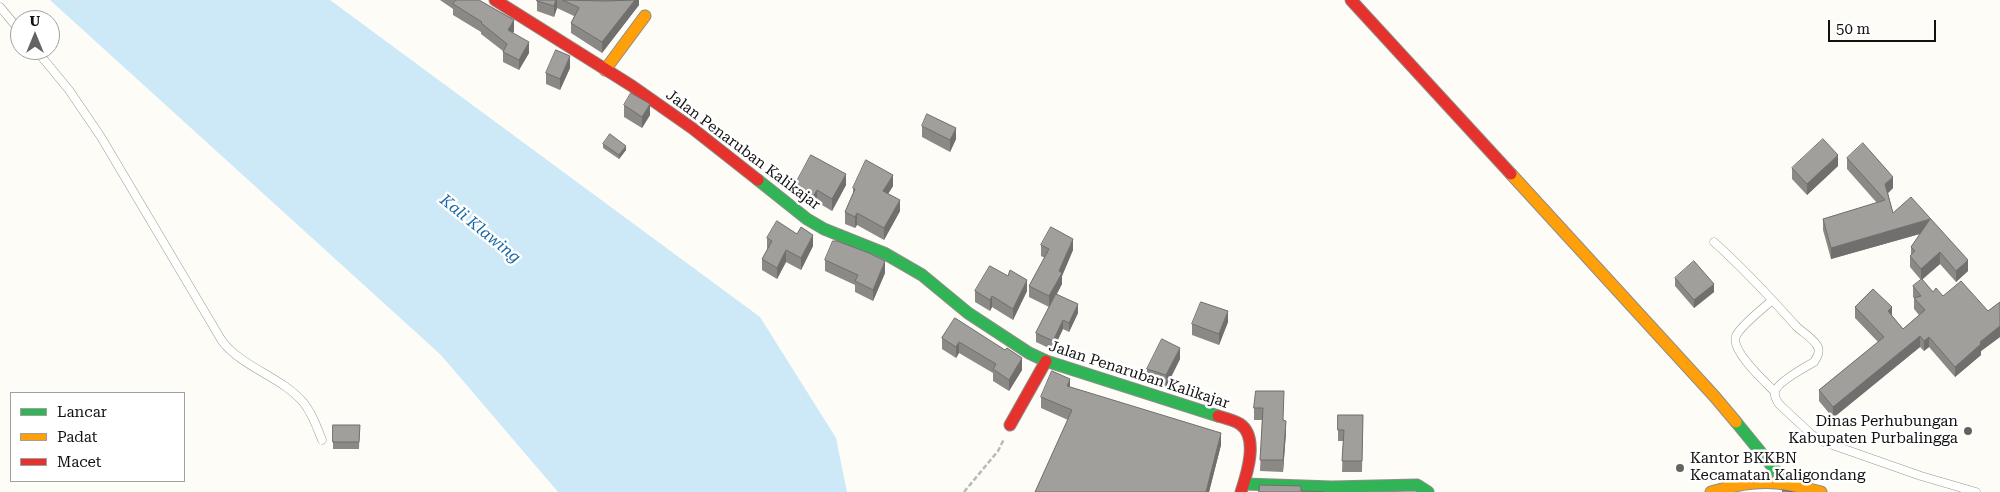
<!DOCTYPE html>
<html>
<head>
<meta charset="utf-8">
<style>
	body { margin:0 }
	#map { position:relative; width:2000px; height:492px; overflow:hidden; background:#fdfcf7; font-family:"Roboto Serif",serif }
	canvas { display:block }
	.legend { position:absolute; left:10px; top:392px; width:175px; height:90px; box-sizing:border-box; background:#fff; border:1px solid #a0a0a0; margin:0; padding:6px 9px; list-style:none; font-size:15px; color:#111 }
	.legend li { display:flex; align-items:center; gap:10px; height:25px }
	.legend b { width:25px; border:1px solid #a0a0a0 }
	.north { position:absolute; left:10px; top:10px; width:50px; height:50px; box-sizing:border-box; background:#fff; border:1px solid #a0a0a0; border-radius:50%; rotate:0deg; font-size:14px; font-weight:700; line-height:20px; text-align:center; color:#111 }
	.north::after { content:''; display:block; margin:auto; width:18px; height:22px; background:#646362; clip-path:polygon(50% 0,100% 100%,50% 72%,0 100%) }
	.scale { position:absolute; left:1828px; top:20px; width:108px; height:22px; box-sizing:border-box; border:2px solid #111; border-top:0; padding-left:6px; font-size:15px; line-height:18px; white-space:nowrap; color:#111; -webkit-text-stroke:4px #fff; paint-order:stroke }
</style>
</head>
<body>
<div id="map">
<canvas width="2000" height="492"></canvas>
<ul class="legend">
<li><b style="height:6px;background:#30b455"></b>Lancar</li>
<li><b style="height:6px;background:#ff9f0a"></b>Padat</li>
<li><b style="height:6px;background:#e5322d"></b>Macet</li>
</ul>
<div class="north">U</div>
<div class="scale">50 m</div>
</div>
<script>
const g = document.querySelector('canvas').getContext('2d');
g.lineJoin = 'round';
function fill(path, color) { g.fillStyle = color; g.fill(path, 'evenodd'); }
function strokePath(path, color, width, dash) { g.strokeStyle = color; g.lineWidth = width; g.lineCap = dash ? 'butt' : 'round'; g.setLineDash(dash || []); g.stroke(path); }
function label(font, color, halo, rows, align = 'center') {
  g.font = font + ' "Roboto Serif",serif'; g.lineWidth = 5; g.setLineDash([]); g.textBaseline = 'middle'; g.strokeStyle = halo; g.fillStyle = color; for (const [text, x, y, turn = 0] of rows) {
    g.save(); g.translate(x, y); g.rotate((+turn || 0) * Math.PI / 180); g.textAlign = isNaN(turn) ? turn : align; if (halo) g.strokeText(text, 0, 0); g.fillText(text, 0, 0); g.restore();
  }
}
const water = new Path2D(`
	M50,0h280l430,317 76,121 11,54h-289l-117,-137z`);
const path = new Path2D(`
	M964,492l34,-41 6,-12`);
const lane = new Path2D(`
	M0,7l20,24
	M36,50l33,40 32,47 121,204c21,27 58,35 81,61 9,11 14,25 19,38
	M1714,242c29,26 56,55 82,84 6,6 15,11 20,18 5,6 2,12 -2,18 -9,5 -38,21 -39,30 -1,5 2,9 4,12l33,31 12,7 97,34 55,16
	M1772,300c-9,9 -31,25 -36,36 -6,14 29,46 39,56`);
const fast = new Path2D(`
	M758,180l49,39 17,10 60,24 38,22 46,38 61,40 17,8 172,55
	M1736,422l49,60
	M1245,484l87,3 85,-2 11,7`);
const slow = new Path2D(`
	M605,70l40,-54
	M1511,174l204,223 21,25
	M1711,492c44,-13 66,-12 110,0`);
const jam = new Path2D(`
	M495,0l137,86 60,42 66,52
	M1351,0l160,174
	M1218,416c7,2 16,4 22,8 19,13 7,50 1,68
	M1010,425l36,-64`);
const wall = new Path2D(`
	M440,0h39l35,31 -1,2 16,20 -10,17 -16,-8v-11l-22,-17v-2l-28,-17v-6z
	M537,0h102v5l-37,48 -31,-20v-10l3,-7 -17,-8 -3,9 -17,-6z
	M570,68l-10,22 -14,-6v-11z
	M624,105l26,10 -8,13 -18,-11z
	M922,126l34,13 -6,13 -28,-15z
	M603,144l23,6 -7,9 -16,-11z
	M1847,158l46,30 -5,5 5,20 75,58 -12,11 -16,-18 -18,16 11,12 10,4 45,15 12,-9v35l-19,14v4l-26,22 -26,-30 -5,4 -4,-4 -87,71 -14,-17v-11l59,-48 -23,-24v-11l37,9 11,13 16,-14 -5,-6v-11l-1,-1v-11l8,-6 -11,-13v-11l1,-1v-8l9,-13 -89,25 -8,-29v-11l54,-16 -30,-34z
	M1838,166l-31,29 -15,-16v-11z
	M796,183l50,2 -14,26 -15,-9 -4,6 -17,-14z
	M893,186l-5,8 12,17 -16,29 -27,-15 -2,3 -10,-4v-12l8,-19v-5z
	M767,238l46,8 -12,24 -15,-8 -9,17 -15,-9v-11l5,-9z
	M1041,245l32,5 -11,26v8l-5,10 21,19 -9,19 -6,-3 -10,21 -17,-8v-9l13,-26 -20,-10v-11l16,-28 -4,-2z
	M825,260l60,13 -12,28 -18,-9v-7l-30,-14z
	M1675,278l39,14 -20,16 -19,-22z
	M975,291h52l-14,29 -21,-13 -2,4 -15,-9z
	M955,318l67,52 -13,21 -16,-10v-8l-34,-20 -3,5 -14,-9v-11z
	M1228,322l-9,23 -27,-10v-11z
	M1180,359l-14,28 -19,-7v-11z
	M1070,387l151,58 -12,47h-174l33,-72 -27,-12v-11z
	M1256,391l28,29 2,12 -3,40 -23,-1 2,-51h-8v-12z
	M1338,415h25l-1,57h-20l1,-31h-5z
	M333,425h27l-1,24h-26z`);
const shadedWall = new Path2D(`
	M556,0h1v8l-3,9v-11z
	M635,0h4v5l-37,48v-11z
	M514,20v11l-6,10v-11z
	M529,42v11l-10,17v-10z
	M570,56v12l-10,22v-11z
	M650,104v11l-8,13v-11z
	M956,128v11l-6,13v-12z
	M626,146v4l-7,9v-4z
	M1838,155v11l-31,29v-11z
	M846,174v11l-14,26v-12z
	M893,175v11l-10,16v-11z
	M1893,177v11l-8,8v-12z
	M817,190v12l-4,6v-11z
	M900,200v11l-16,29v-12z
	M857,213v12l-2,3v-11z
	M1930,219v12l-99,28v-11z
	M813,235v11l-12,24v-12z
	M1073,239v11l-11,26v8l-13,23v-11z
	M786,250v12l-9,17v-11z
	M1940,252v12l-19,16v-11z
	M1968,260v11l-12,11v-11z
	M885,261v12l-12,28v-11z
	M1027,280v11l-14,29v-11z
	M1714,284v8l-20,16v-8z
	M992,296v11l-2,4v-11z
	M1078,304v9l-9,19v-9z
	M1892,307v11l-4,-7z
	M1228,311v11l-9,23v-11z
	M1063,320v9l-10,21v-9z
	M2000,326v11l-19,14v4l-26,22v-10l25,-25z
	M1920,336v11l-87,71v-11z
	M1929,337v10l-5,4v-10z
	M959,342v11l-3,5v-11z
	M1180,348v11l-14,28v-12z
	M1022,358v12l-13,21v-11z
	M1070,379v11l-3,-4z
	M1286,421v11l-3,40v-12z
	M1221,433v12l-12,47h-3z`);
const building = new Path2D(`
	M456,0h23l35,20 -6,10 21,12 -10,18 -16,-8 4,-8 -26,-21 1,-1 -29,-18z
	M537,0h19l-2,6 -17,-5z
	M563,0l43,1 29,-1 -33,42 -31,-19 8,-15z
	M556,50l14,6 -10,23 -14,-6z
	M631,93l19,11 -8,13 -18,-12z
	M927,114l29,14 -6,12 -28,-14z
	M610,134l16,12 -7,9 -16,-11z
	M1823,139l15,16 -31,29 -15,-16z
	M1863,143l30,34 -8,7 8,29 18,-16 57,63 -12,11 -16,-19 -19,17 -11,-13 5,-5 -4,-4 19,-28 -99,29 -8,-29 62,-19 -38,-42z
	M811,155l35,19 -14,25 -15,-9 -4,7 -17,-14z
	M866,160l27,15 -10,16 17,9 -16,28 -27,-15 -2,4 -10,-5 10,-23 -2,-1z
	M777,221l20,13 4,-7 12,8 -12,23 -15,-8 -9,18 -15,-9 10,-18 -5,-3z
	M1051,227l22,12 -14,32 3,2 -13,23 -20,-10 20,-37 -8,-4z
	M833,241h4l32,12 16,8 -12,29 -18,-9 3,-6 -33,-15z
	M1694,261l20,23 -20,16 -19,-22z
	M990,266l18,10 2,-6 17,10 -14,29 -21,-13 -2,4 -15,-9z
	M1922,279l11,13 3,-4 7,8 18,-15 27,30 12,-9v24l-20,16 1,2 -26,23 -26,-30 -5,4 -4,-5 -87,71 -14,-17 65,-53 -29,-30 18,-18 19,18 -4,4 15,18 22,-19 -11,-12 7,-2 -8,-10z
	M1056,294l22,10 -9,19 -6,-3 -10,21 -17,-8z
	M1201,302l27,9 -9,23 -27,-10z
	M955,318l50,32 2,-2 15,10 -13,22 -16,-11 3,-5 -37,-22 -3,5 -14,-9z
	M1162,339l18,9 -14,27 -19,-6z
	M1052,371l18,8 -3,7 154,47 -15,59h-171l37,-82 -31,-13z
	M1256,391h28l-1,29 3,1 -3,39h-23l3,-52h-9z
	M1338,415h25l-1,46h-20l2,-31h-6z
	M333,425h27l-1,17h-26z
	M1260,485l41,1v5l23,1h-65z
	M1783,490l10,2h-10z`);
const markers = [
	[1968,431,5,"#646362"],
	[1680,468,5,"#646362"]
];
const streetNames = [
	["Jalan Penaruban Kalikajar",743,150,37],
	["Jalan Penaruban Kalikajar",1139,375,18]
];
const poiNames = [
	["Dinas Perhubungan",1958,422],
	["Kabupaten Purbalingga",1958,439],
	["Kantor BKKBN",1690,459,"left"],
	["Kecamatan Kaligondang",1690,476,"left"]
];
const waterNames = [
	["Kali Klawing",480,229,39]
];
fill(water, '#cde8f7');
strokePath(lane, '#979795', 9);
strokePath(fast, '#8e8d8b', 13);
strokePath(slow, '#8e8d8b', 13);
strokePath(jam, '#8e8d8b', 13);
strokePath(path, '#b9b9b8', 2.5, [5, 2.5]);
strokePath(lane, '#fffffe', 8);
strokePath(fast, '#30b455', 11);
strokePath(slow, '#ff9f0a', 11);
strokePath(jam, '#e5322d', 11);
fill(wall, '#8a8986');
fill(shadedWall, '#716f6d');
fill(building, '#a19f9c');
strokePath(building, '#716f6d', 1);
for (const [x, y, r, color] of markers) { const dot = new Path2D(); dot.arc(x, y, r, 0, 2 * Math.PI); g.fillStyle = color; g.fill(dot); strokePath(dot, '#fff', 2); }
label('15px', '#111', '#fff', streetNames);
label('15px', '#111', '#fff', poiNames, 'right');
label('italic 16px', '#1768a6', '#fff', waterNames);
</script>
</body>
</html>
